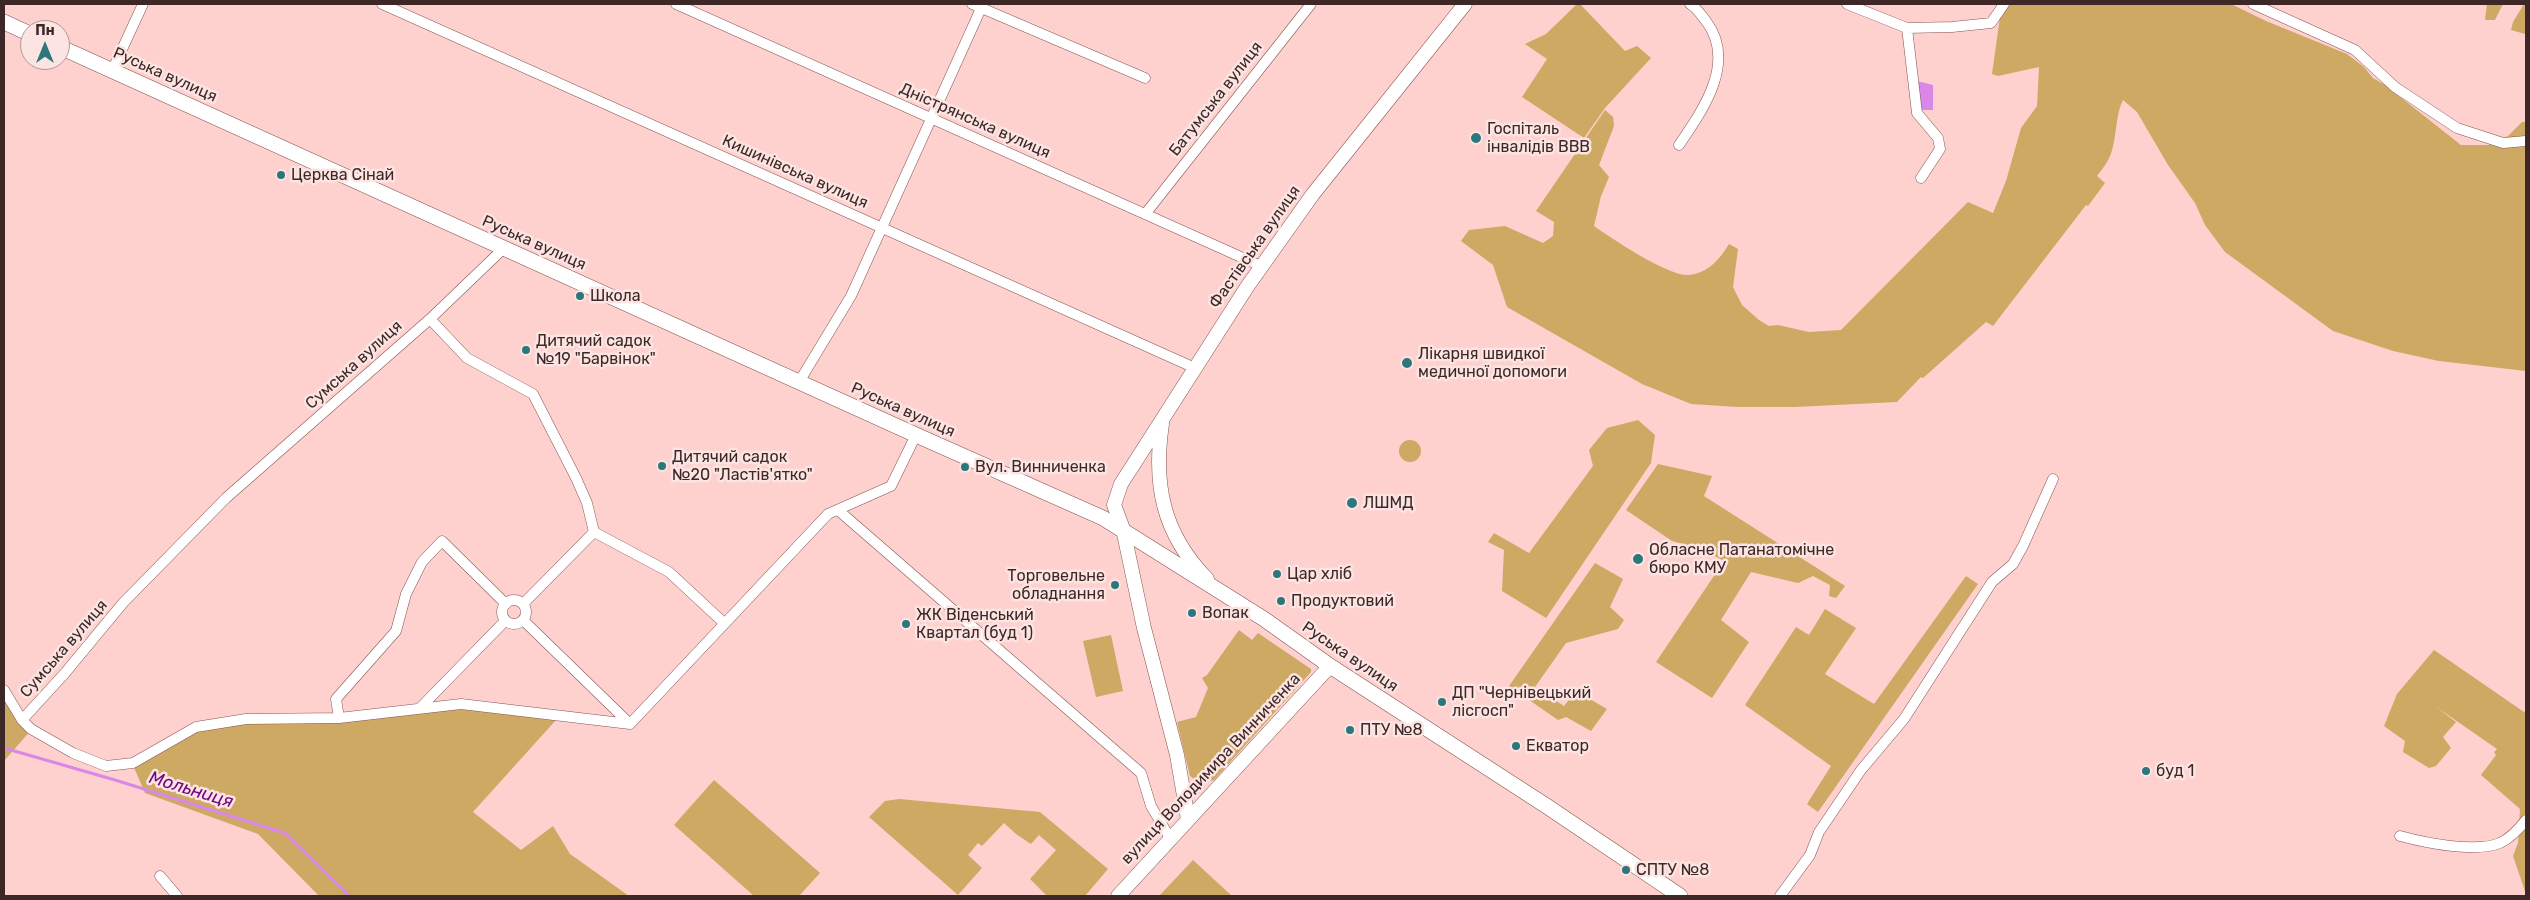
<!DOCTYPE html>
<html>
<head>
<meta charset="utf-8">
<style>
	body { margin:0 }
	#map { position:relative; width:2530px; height:900px; overflow:hidden; background:#fed0ce; font-family:Rubik,sans-serif }
	canvas { display:block }
	.frame { position:absolute; inset:0; border:5px solid #3d2827; pointer-events:none }
	.north { position:absolute; left:20px; top:20px; width:50px; height:50px; box-sizing:border-box; background:#fbe4e2; border:1px solid #af9997; border-radius:50%; rotate:0deg; font-size:14px; font-weight:700; line-height:20px; text-align:center; color:#3d2827 }
	.north::after { content:''; display:block; margin:auto; width:18px; height:22px; background:#2d767c; clip-path:polygon(50% 0,100% 100%,50% 72%,0 100%) }
</style>
</head>
<body>
<div id="map">
<canvas width="2530" height="900"></canvas>
<div class="frame"></div>
<div class="north">Пн</div>
</div>
<script>
const g = document.querySelector('canvas').getContext('2d');
g.lineJoin = 'round';
function fill(path, color) { g.fillStyle = color; g.fill(path, 'evenodd'); }
function strokePath(path, color, width, dash) { g.strokeStyle = color; g.lineWidth = width; g.lineCap = dash ? 'butt' : 'round'; g.setLineDash(dash || []); g.stroke(path); }
function label(font, color, halo, rows, align = 'center') {
  g.font = font + ' Rubik,sans-serif'; g.lineWidth = 5; g.setLineDash([]); g.textBaseline = 'middle'; g.strokeStyle = halo; g.fillStyle = color; for (const [text, x, y, turn = 0] of rows) {
    g.save(); g.translate(x, y); g.rotate((+turn || 0) * Math.PI / 180); g.textAlign = isNaN(turn) ? turn : align; if (halo) g.strokeText(text, 0, 0); g.fillText(text, 0, 0); g.restore();
  }
}
const green = new Path2D(`
	M1577,4h3l45,47 12,-5 14,12 -46,50 -21,30 -62,-41 25,-38 -22,-15 21,-10z
	M2009,4h222l35,17 81,33 17,13 9,11 12,7 76,60h27l20,-9 14,-14h4v249l-87,-10 -46,-10 -60,-20 -108,-79 -20,-27 -10,-22 -27,-38 -31,-53 -14,-12c-7,14 -6,30 -10,46 -2,12 -9,21 -16,30l8,7 -17,23 -2,-1 -93,121 -7,-4 -63,56 -2,-1 -24,25 -102,5h-57l-47,-3 -49,-20 -135,-77 -14,-42 -32,-24 8,-11 36,-4 38,17 10,-7 1,-14 -18,-11 69,-101 8,7 1,9 -15,39 10,12 -8,19 -7,30c17,12 75,51 95,49 19,-2 31,-16 40,-31l9,5 -5,38 9,18 17,15 10,6 9,-1 31,7 32,-2 127,-128 25,11 13,-32 15,-53 16,-22 2,-39 -41,9 -6,-2 8,-57z
	M2487,4h16l-8,16h-10z
	M2524,4h2l-1,30 -14,-4 2,-8z
	M1638,420l17,15 -4,28 -105,155 -44,-27 2,-41 -16,-8 6,-9 35,20 64,-87 -4,-16 18,-22z
	M1399 451a11 11 0 1 1 22 0a11 11 0 1 1-22 0Z
	M1658,464l54,12 -8,20 141,90 -9,12 -7,-2 1,-11 -17,-9 -15,7 -47,-11 -30,48 28,22 -37,56 -56,-36 68,-101 -25,-13 -27,-7 -46,-31z
	M1595,563l28,16 -13,28 14,13 -6,9 -52,14 -31,44 29,19 12,-15 31,18 -16,22 -25,-14 -8,3 -49,-34z
	M1966,576l12,8 -160,228 -11,-8 24,-38 -86,-61 51,-78 13,8 16,-26 31,19 -31,46 49,30z
	M1239,630l13,10 6,-7 53,36v3l-97,108 -16,2 -8,-6 -13,-54 19,-5 12,-29 -6,-10 5,-3z
	M1111,635l12,56 -27,6 -13,-56z
	M2434,650l90,62 2,-2v184l-13,-38 5,-13 2,-34 -39,-34 15,-20 -2,-3 3,-3 -62,-43 21,16 -13,15 8,11 -15,18 -7,2 -26,-16 2,-11 -21,-15 13,-32z
	M4,690l28,39 -28,32z
	M461,708l95,12 -83,92 48,38 32,-24 17,28 59,42h-310l-61,-62 -113,-41 -13,-30 64,-36z
	M714,780l106,93 -21,23h-45l-80,-71z
	M899,799l141,13 68,57 -23,27h-38l-17,-17 26,-29 -17,-15 -8,9 -15,-10 -12,-11 -22,23 -4,-3 -10,12 14,13 -24,27 -89,-78 16,-16z
	M1193,860l39,36h-73z`);
const water = new Path2D(`
	M1917,81l16,4v25h-13z`);
const stream = new Path2D(`
	M4,748l111,32 170,53 64,63`);
const minor = new Path2D(`
	M382,4l813,364
	M676,4l585,262
	M972,4l173,74
	M1847,4l60,24 45,-1 39,-4 13,-19
	M2253,4l102,46 40,37 62,41 46,15 23,-2
	M1907,28l10,85 21,25 2,11 -19,29
	M112,71l31,-67
	M1679,145c24,-35 58,-83 27,-124 -5,-6 -9,-13 -16,-17
	M1146,213l165,-209
	M430,319l37,39 66,36 43,84 11,25 7,29 -71,72
	M799,382l52,-86 132,-292
	M838,510l303,263 10,33 19,32
	M594,532l75,40 55,51
	M502 612a12 12 0 1 1 24 0a12 12 0 1 1-24 0Z
	M523,620l107,104
	M4,690l18,30 9,9 42,24 33,13 27,-3 63,-36 50,-8 93,-1 122,-14 169,20
	M420,708l85,-87
	M339,718l-3,-19 60,-68 10,-37 16,-32 20,-21 64,63
	M22,720l43,-47 58,-70 103,-105 204,-179 74,-71
	M630,724l198,-210 63,-28 25,-51
	M2400,836c26,7 75,17 100,7 11,-5 19,-14 26,-23
	M160,876l17,20
	M1780,896l30,-41 9,-23 42,-62 43,-51 88,-137 21,-18 10,-18 30,-67`);
const secondary = new Path2D(`
	M1162,424c-9,61 1,110 45,155
	M1188,819l-11,-64 -33,-127 -21,-99 -9,-24 7,-21 126,-197 66,-93 152,-190
	M1118,896l212,-230`);
const primary = new Path2D(`
	M4,22l26,12
	M60,47l856,388 187,83 161,101 66,47 218,141 132,89`);
const markers = [
	[1476,138,6,"#2d767c"],
	[281,175,5,"#2d767c"],
	[580,296,5,"#2d767c"],
	[526,350,5,"#2d767c"],
	[1407,363,6,"#2d767c"],
	[662,466,5,"#2d767c"],
	[965,467,5,"#2d767c"],
	[1352,503,6,"#2d767c"],
	[1638,559,6,"#2d767c"],
	[1277,574,5,"#2d767c"],
	[1115,585,5,"#2d767c"],
	[1281,601,5,"#2d767c"],
	[1192,613,5,"#2d767c"],
	[906,624,5,"#2d767c"],
	[1442,702,5,"#2d767c"],
	[1350,730,5,"#2d767c"],
	[1516,746,5,"#2d767c"],
	[2146,771,5,"#2d767c"],
	[1626,870,5,"#2d767c"]
];
const streetNames = [
	["Руська вулиця",165,75,24],
	["Батумська вулиця",1216,99,-52],
	["Дністрянська вулиця",975,121,24],
	["Кишинівська вулиця",795,172,24],
	["Руська вулиця",534,243,24],
	["Фастівська вулиця",1255,247,-55],
	["Сумська вулиця",354,365,-42],
	["Руська вулиця",903,410,24],
	["Сумська вулиця",64,649,-49],
	["Руська вулиця",1350,657,34],
	["вулиця Володимира Винниченка",1211,769,-47]
];
const poiNames = [
	["Госпіталь",1487,129],
	["інвалідів ВВВ",1487,147],
	["Церква Сінай",291,175],
	["Школа",590,296],
	["Дитячий садок",536,341],
	["№19 \"Барвінок\"",536,359],
	["Лікарня швидкої",1418,354],
	["медичної допомоги",1418,372],
	["Дитячий садок",672,457],
	["№20 \"Ластів'ятко\"",672,475],
	["Вул. Винниченка",975,467],
	["ЛШМД",1363,503],
	["Обласне Патанатомічне",1649,550],
	["бюро КМУ",1649,568],
	["Цар хліб",1287,574],
	["Торговельне",1105,576,"right"],
	["обладнання",1105,594,"right"],
	["Продуктовий",1291,601],
	["Вопак",1202,613],
	["ЖК Віденський",916,615],
	["Квартал (буд 1)",916,633],
	["ДП \"Чернівецький",1452,693],
	["лісгосп\"",1452,711],
	["ПТУ №8",1360,730],
	["Екватор",1526,746],
	["буд 1",2156,771],
	["СПТУ №8",1636,870]
];
const waterNames = [
	["Мольниця",191,790,17]
];
fill(green, '#cea963');
fill(water, '#d988e7');
strokePath(stream, '#d988e7', 3);
strokePath(minor, '#845452', 11);
strokePath(secondary, '#845452', 15);
strokePath(primary, '#845452', 16);
strokePath(minor, '#fff', 10);
strokePath(secondary, '#fff', 14);
strokePath(primary, '#fff', 15);
for (const [x, y, r, color] of markers) { const dot = new Path2D(); dot.arc(x, y, r, 0, 2 * Math.PI); g.fillStyle = color; g.fill(dot); strokePath(dot, '#fbe4e2', 2); }
label('16px', '#3d2827', '#fbe4e2', streetNames);
label('16px', '#3d2827', '#fbe4e2', poiNames, 'left');
label('italic 18px', '#730783', '#fbe4e2', waterNames);
</script>
</body>
</html>
